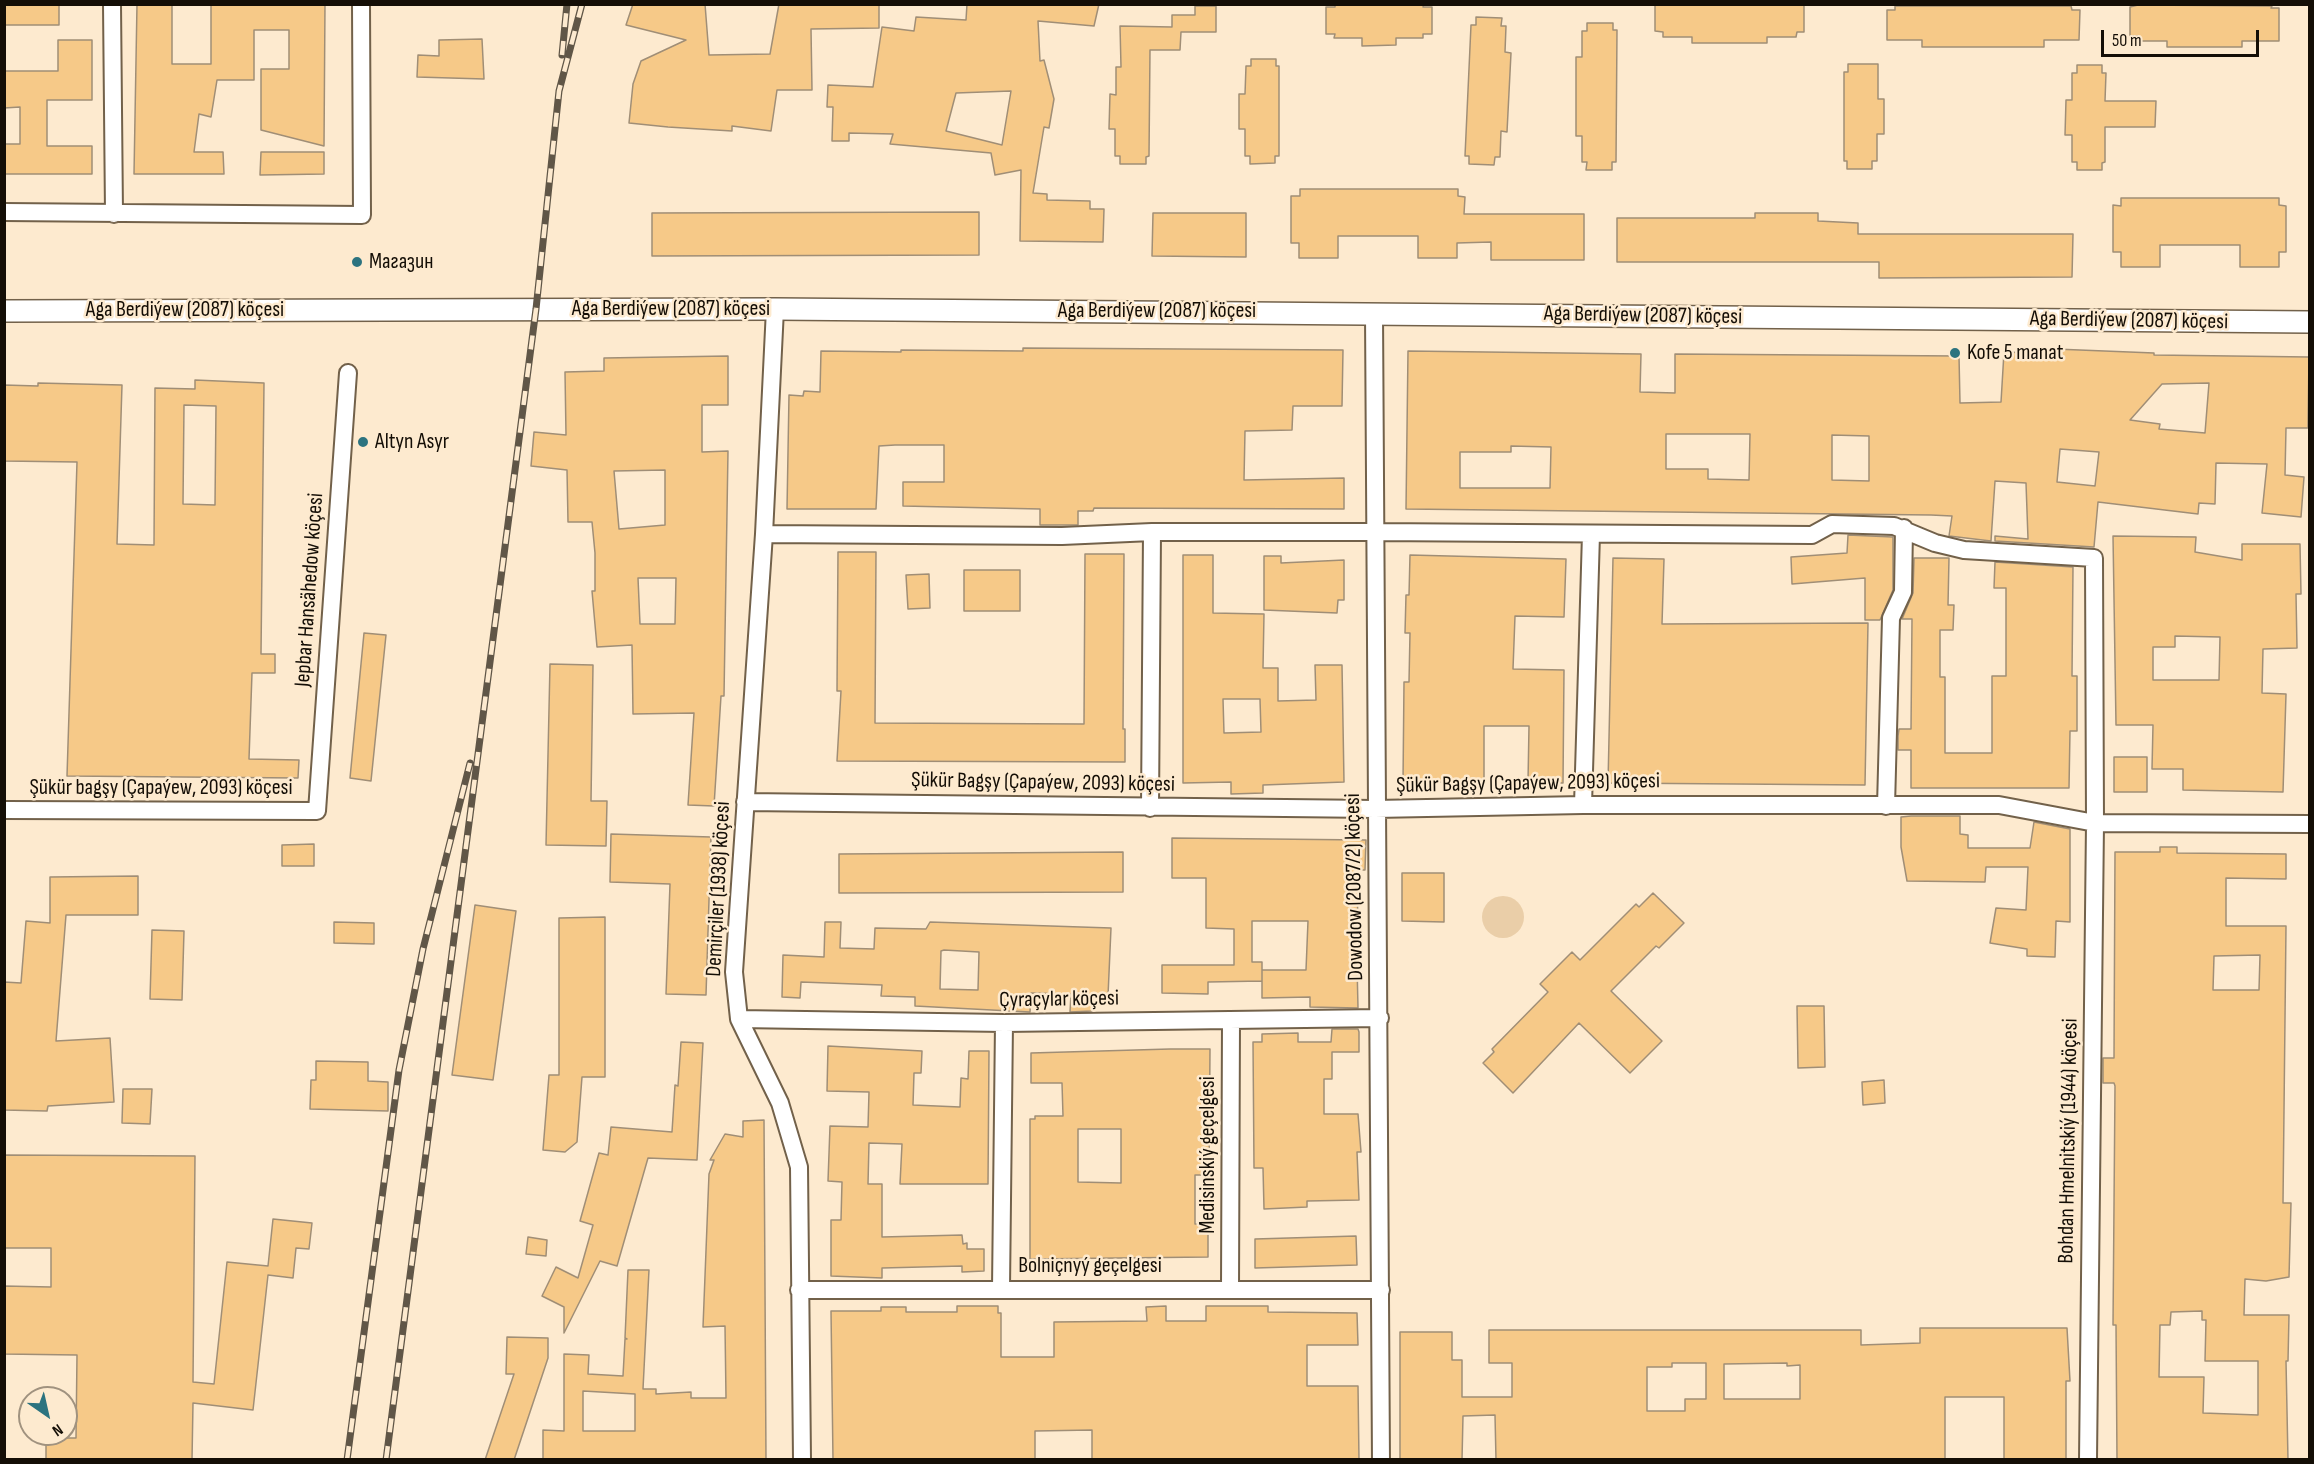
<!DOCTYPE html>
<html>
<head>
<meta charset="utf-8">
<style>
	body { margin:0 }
	#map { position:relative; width:2314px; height:1464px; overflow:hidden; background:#fdeacf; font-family:"Sofia Sans Condensed",sans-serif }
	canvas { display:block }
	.frame { position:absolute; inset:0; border:6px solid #140e06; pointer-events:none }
	.north { position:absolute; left:18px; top:1386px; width:60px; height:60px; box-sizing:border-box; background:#fdeacf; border:2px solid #a0927f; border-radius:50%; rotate:146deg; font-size:16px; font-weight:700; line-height:24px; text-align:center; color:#140e06 }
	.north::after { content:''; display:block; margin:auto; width:21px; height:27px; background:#2c737f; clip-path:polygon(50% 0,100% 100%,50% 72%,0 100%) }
	.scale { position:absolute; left:2101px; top:30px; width:158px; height:27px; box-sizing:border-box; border:3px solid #140e06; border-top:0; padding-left:8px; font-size:18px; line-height:21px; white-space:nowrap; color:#140e06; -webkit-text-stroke:4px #fdeacf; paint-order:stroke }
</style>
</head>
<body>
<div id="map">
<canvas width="2314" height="1464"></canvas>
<div class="frame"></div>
<div class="north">N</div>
<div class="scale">50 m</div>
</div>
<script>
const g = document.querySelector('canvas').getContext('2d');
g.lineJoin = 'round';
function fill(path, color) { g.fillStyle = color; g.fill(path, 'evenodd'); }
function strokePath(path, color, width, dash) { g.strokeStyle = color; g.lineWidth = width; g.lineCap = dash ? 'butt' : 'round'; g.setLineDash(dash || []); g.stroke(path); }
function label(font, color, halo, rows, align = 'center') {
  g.font = font + ' "Sofia Sans Condensed",sans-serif'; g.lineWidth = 5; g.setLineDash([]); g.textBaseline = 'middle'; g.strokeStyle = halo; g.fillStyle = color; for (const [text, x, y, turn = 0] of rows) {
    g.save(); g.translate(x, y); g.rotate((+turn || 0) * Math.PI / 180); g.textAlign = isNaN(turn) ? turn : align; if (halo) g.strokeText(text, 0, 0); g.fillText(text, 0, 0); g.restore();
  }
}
const green = new Path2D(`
	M1482 917a21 21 0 1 1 42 0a21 21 0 1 1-42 0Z`);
const building = new Path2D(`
	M4,4h55v21h-55z
	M137,4l35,1v59h39v-60h114l-1,142 -63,-16v-61h28v-39h-35v50h-37l-6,37 -12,-3 -5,38h29l1,22h-90z
	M633,4h72l4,51 61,-1 9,-50h100v24l-68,1 1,61h-35l-6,41 -39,-5v5l-64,-4 -39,-4 4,-39 8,-23 45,-21 -60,-15z
	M967,4h132l-5,22 -56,-5 2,40 4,-1 10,39 -5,29 -5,-1 -11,66 14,1v6l43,1v8h14l-1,33 -83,-1 1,-71 -26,5 -4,-22 -101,-9 3,-10 -44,-1v8h-17l1,-34h-6l1,-22 45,2 9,-60 32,4 2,-14 50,3zM1011,91l-9,54 -56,-14 10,-38z
	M1335,4h89l-1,3h9v27h-9v4h-27v7l-34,1v-8h-28l1,-4h-9v-27h9z
	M1655,4h149v28h-7l-1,5h-29v6h-75v-6h-29v-5l-8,-1z
	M2138,5l134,1 -1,2h8v33h-37v6h-75v-6h-29v-5h-8v-29z
	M1195,6h21v26h-35l-1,18h-30l-1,106 -3,1v7h-26v-8h-5v-27h-6l1,-35 6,1v-28h5l-1,-41 52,1v-12h23z
	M1895,6h176l1,4h8l-1,30h-35v7h-122v-7h-35v-30h8z
	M1476,17l26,1 -1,8h5l-1,26 6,1 -4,79 -6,-1 -1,26h-5l-1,8 -25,-1v-8h-4l6,-131h5z
	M1587,23h26v7h4l-1,132h-4v8h-26l1,-8h-5v-26h-6v-79h6v-26h5z
	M482,39l2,40 -67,-2 1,-22 21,1v-16z
	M58,40h34v60h-45v46h45v28h-88v-30h16v-37l-16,1v-37h54z
	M1251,59h25v7h3v90h-4v7l-25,1v-8h-5v-27h-6v-35h6l1,-28h5z
	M1848,64h30v35h6v35h-7v27h-5v8h-25v-8h-3v-89h4z
	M2077,65h25v8h4l-1,28h51l-1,26h-50v35l-3,1v7h-25v-8h-5v-27h-7l1,-35h6v-27h5z
	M261,152h63v22l-64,1z
	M1300,189h158v7l7,1 -1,17h120v46h-93v-18l-34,1v15h-39v-22h-80v22h-39v-15h-8v-47h9z
	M2121,198h158v7l7,1v46h-7v15h-39v-22h-80v22h-39v-15h-8v-47l8,1z
	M979,212v43l-327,1v-43z
	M1153,213h93v44l-94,-1z
	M1755,213h63v8l40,2v11h215l-1,43 -193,1v-16h-262v-44h138z
	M1023,348l320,2 -1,56h-49l-1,24 -47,1 -1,49 100,-2v31l-250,-1 -1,3h-15v14h-38v-16l-137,-3v-24h41v-37h-49l-16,1 -3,63h-89l2,-114 14,1 1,-5 16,1 1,-41 80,1v-2l122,1z
	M2055,349l99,4v2l155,2 -1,71h-22l-1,47 19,2 -3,40 -39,-4 5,-49 -51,-1 -1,41 -16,-1 -1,11 -100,-12 -4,45 -99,-6v-5l33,3 -2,-56 -31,-2 -4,60 -42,-5 3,-20 -21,-1 -525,-6 2,-158 233,3 -1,38 35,1v-39l284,2 1,47 41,-1 3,-50 51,2zM2209,383l-4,50 -46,-4 1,-5 -30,-4 32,-36zM1666,434h84l-1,46 -41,-1v-10h-42zM1832,435l37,1v45l-37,-1zM1511,446l40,1 -1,41h-90v-36h51zM2060,449l39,3 -4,34 -38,-4z
	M728,356v49h-26v47l26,-1 -4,245h-3l-7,110 -26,-1 6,-92 -61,1 -1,-69 -35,2 -5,-56h3v-38l-3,-31h-24l-1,-52 -36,-4 3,-34 32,3 -1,-63 39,-1v-13zM665,470v55l-46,4 -5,-58zM638,578h38l-1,46h-35z
	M195,380l69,3 -3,271h14v19h-23l-3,86 50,1 -1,18 -231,-2 10,-314 -73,-1v-76l34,1v-3l84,2 -5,159 37,1 1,-157 40,1zM184,405l32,1 -1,99 -32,-1z
	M1848,535l45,2v53l-13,30h-15v-42l-73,6 -1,-27 56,-4z
	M2113,536l83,1 -1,15 47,8v-16h58l1,50h-5l1,54 -34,1 -1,44 24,1 -3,98 -100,-2v-21h-31l1,-44h-37zM2175,636l45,1 -1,43h-66v-33h22z
	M838,552h38l-1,171 209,1 1,-170h39l-1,175h2v33l-288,-1 4,-70h-4z
	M1183,555h30v58l51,1 -1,54h15v33l38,-1 -1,-35h27l2,117 -81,3v8l-32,1v-12l-48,1zM1223,699h37l1,33 -37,1z
	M1410,555l156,4 -2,58 -49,-1 -2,53 51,1 -1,113 -35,-1 1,-56h-45v56h-81l1,-100h5l1,-49h-5l1,-38h3z
	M1264,556h17v7l63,-3v40h-6l-1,13 -73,-3z
	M1613,558l51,1 -2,65 206,-1 -3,162 -257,-2z
	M1914,558h35l-1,47h6l-1,25h-13v47h5v76h47v-77h14v-88h-12l1,-26 78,5 -1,109h5v55h-7l-1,57h-158v-38h-13v-14l1,-7h12l1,-110h-10l11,-26z
	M964,570h56v41h-56z
	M929,574l1,34 -22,1 -2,-34z
	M364,633l22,2 -15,146 -21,-3z
	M550,664l43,1 -2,136h16l-1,45 -60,-1z
	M2114,757h33v35h-33z
	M1911,816h49v18l8,1v13h62l4,-26 36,7v93l-14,-1 -1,36 -28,-1v-7l-37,-6 6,-35 30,2 2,-43h-42l-1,15 -78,-1 -6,-34v-30z
	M611,834l100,3 -5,158 -40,-1 4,-110 -60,-2z
	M1172,838l194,2 -1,30h-6l-2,53h-4l4,41 1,44 -48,-1v-10l-48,1v-28h44l2,-49h-56v41h10v19l-54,1v12l-46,-1v-28h72v-36l-28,-1v-50h-34z
	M314,844v22h-32v-21z
	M2160,847h17v6l109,1v25l-60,-1v48h60l-3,277h8l-2,74 -23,4 -21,-2 -1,36h45l-1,46h-2l2,99h-171l-1,-135h-3l2,-239 -1,-3h-11v-25h11l1,-206h45zM2260,955l-1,35h-46l1,-34zM2202,1311v9h4l-1,41h53v54l-55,-2 1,-36h-45l1,-52h10l1,-13z
	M1123,852v40l-284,1v-39z
	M1402,873h42v49l-42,-1z
	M138,876v39h-72l-10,126 54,-3 4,64 -66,4 -1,5 -43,-1v-128l17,1 5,-62 24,2v-46z
	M1653,893l31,30 -25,25 -3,-2 -45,45 51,50 -32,32 -51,-50 -66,70 -30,-30 11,-11 -2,-3 56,-57 -8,-8 32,-32 8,8 56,-56 3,3z
	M475,905l41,6 -23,169 -41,-5z
	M605,917v160h-23l-5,65 -12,10 -22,-2 6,-75h10v-157z
	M334,922l40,1v21l-40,-1z
	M825,922h16l-1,26 34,1 1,-21 51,1 4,-7 181,6 -3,68 -16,-1v16l-22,1 1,-18 -40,-1 -1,19 -115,-6v-9l-34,-1 1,-11 -81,-3 -1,16 -18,-1 1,-42 41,2zM944,950l35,2 -1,38 -38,-1 1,-38z
	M152,930l32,1 -2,69 -32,-1z
	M1797,1006h27l1,61 -27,1z
	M1332,1029h26l1,3v20h-27v27h-8v35h34l3,38h-4l2,48 -52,1v6l-43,2 -1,-41h-9l-1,-126h9v-8l36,-1v9h33z
	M681,1042l22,1 -6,117 -49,-2 -31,108 -17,-5 -36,72v-26l-22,-11 14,-29 22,11 15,-53 -13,-4 19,-68 9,2 3,-28 61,5 3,-47 3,1z
	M828,1046l94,5 -1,22h-7l-1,32 47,2 1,-29 7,1 1,-28h20l-1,133h-88l2,-40 -33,-1 -1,41h14v53l80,-2 1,9 4,-1v6h17v22l-22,1v-6l-80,2v10l-51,-2v-56h10l1,-38 -14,-1 2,-55 38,1 1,-35 -42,-1z
	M1170,1049h40l-1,126h-14v49h13v33l-178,2v-140h5v-3h28l-1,-33h-31v-30zM1078,1129h43v54l-43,-1z
	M316,1061l52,1v19l20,1v29l-78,-2 1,-29h5z
	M1884,1080l1,23 -22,2 -1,-23z
	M123,1089h29l-2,35 -28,-1z
	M764,1120l2,340h-223v-30l21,1v-77l25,1 -1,19 35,2 2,-37h2l-2,-1 3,-68h21l-6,119h13v5l35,-2v6h35l-1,-72 -22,1 6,-153 5,-14h-4l15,-26 18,3v-16zM583,1391l52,3v37h-52z
	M4,1155l191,1 -2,226 21,2 13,-122 41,4 5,-47 39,4 -3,26 -13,-1 -3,30 -25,-3 -15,135 -60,-7 -1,57h-146v-22h30l1,-83 -73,-1v-68l47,1v-39h-47z
	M1356,1236l1,29 -102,3v-29z
	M528,1237l19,3 -1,16 -20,-2z
	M957,1306h41v7h3v44h53v-35l93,-1 -1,-14 20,-1v15h40v-15h62v6l89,1 1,32h-51v41h51l1,74h-267v-30l-57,1v29h-202l-2,-149h50v-4h25v5h51z
	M1920,1328h147l3,53h-4v79h-62v-63h-59v63h-449l-1,-45 -32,1 -1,44h-62v-128h52v28h10v37h50v-34h-23v-33h372v15l59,-2zM1672,1363h34v36h-21v12h-38v-44h25zM1787,1363v3l13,-1v34h-76v-35z
	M507,1337l41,1v20l-34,102h-29l29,-86h-8z`);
const minor = new Path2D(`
	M112,4l2,210
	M4,212l358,3 -1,-211
	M775,309l-11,225 -30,438 5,47 41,84 19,64 3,293
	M1374,313l7,1147
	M764,534l298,2 90,-4h222l438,3 20,-11 62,2 41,17 29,7 130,8 1,265 -7,637
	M745,802l630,7 208,-4h416l96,18 215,1
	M1583,805l8,-271
	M1886,806l5,-188 12,-26 1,-64
	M1150,808l2,-276
	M4,810l313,1 31,-438
	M739,1019l265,4 376,-5
	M1001,1288l3,-265
	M1230,1289l1,-269
	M799,1290h582`);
const tertiary = new Path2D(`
	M4,311l771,-2 1535,13`);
const rail = new Path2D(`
	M562,55l5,-51
	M347,1460l52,-390 24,-121 47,-186
	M386,1460l150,-1151 23,-218 23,-87`);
const markers = [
	[357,262,6,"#2c737f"],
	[1955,353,6,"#2c737f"],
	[363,442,6,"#2c737f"]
];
const poiNames = [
	["Магазин",369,262],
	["Kofe 5 manat",1967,353],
	["Altyn Asyr",375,442]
];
const streetNames = [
	["Aga Berdiýew (2087) köçesi",671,309],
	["Aga Berdiýew (2087) köçesi",185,310],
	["Aga Berdiýew (2087) köçesi",1157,311],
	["Aga Berdiýew (2087) köçesi",1643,316,1],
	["Aga Berdiýew (2087) köçesi",2129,321,1],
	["Jepbar Hansähedow köçesi",310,590,-86],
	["Şükür Bagşy (Çapaýew, 2093) köçesi",1043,783,1],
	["Şükür Bagşy (Çapaýew, 2093) köçesi",1528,784,-1],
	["Şükür bagşy (Çapaýew, 2093) köçesi",161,788],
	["Dowodow (2087/2) köçesi",1355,887,-91],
	["Demirçiler (1938) köçesi",719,889,-87],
	["Çyraçylar köçesi",1059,1000,-1],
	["Bohdan Hmelnitskiý (1944) köçesi",2069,1141,-89],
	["Medisinskiý geçelgesi",1208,1155,-90],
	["Bolniçnyý geçelgesi",1090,1266]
];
fill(green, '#eacea8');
fill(building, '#f6c988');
strokePath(building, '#a08e76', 1.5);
strokePath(minor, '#72614a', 20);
strokePath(tertiary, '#72614a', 24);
strokePath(minor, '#fff', 16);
strokePath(tertiary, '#fff', 21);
strokePath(rail, '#605647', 7);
strokePath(rail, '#fdeacf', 4.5, [14]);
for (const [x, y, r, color] of markers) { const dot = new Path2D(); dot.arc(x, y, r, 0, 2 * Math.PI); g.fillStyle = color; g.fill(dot); strokePath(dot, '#fdeacf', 2); }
label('22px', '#140e06', '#fdeacf', poiNames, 'left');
label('22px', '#140e06', '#fdeacf', streetNames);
</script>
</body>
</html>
